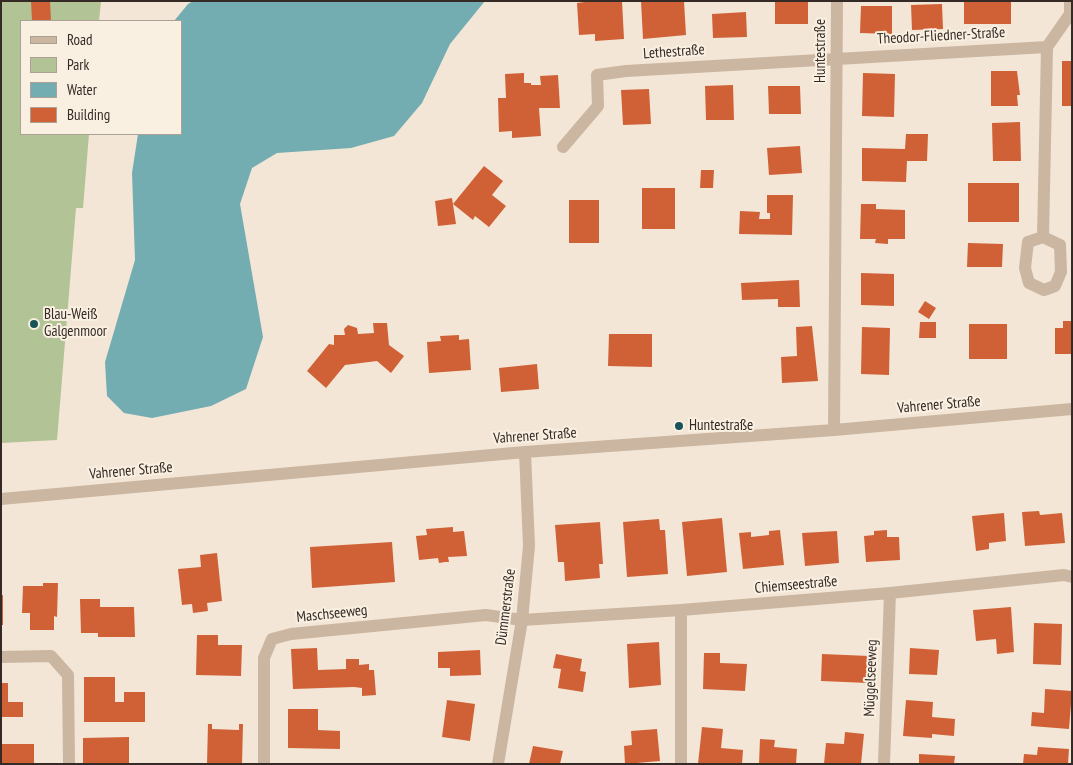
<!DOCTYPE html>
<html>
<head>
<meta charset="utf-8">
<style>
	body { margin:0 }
	#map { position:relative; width:1073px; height:765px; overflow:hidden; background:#f3e6d6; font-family:"PT Sans Narrow",sans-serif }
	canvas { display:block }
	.frame { position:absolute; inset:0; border:2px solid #352a25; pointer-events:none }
	.legend { position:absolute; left:20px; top:20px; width:162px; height:115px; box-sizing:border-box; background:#faf0e2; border:1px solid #aba196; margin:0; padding:6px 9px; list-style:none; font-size:15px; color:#352a25 }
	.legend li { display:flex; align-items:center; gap:10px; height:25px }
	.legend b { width:25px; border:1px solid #aba196 }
</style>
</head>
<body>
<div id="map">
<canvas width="1073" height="765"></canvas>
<div class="frame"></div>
<ul class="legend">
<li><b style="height:6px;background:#cbb6a1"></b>Road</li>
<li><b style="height:14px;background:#b2c395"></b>Park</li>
<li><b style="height:14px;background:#73adb2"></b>Water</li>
<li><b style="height:14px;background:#d06136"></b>Building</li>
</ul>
</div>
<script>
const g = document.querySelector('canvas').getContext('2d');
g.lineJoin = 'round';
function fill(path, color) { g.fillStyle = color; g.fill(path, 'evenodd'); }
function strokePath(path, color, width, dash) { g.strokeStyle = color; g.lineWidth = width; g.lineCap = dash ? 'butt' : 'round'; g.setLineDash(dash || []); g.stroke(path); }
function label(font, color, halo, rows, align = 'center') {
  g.font = font + ' "PT Sans Narrow",sans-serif'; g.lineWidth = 4; g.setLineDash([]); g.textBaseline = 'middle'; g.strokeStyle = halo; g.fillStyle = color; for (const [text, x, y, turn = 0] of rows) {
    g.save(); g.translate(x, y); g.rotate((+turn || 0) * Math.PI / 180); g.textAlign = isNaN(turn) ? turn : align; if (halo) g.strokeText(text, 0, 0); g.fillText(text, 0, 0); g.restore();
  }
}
const green = new Path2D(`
	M1,1h100l-2,20h-78v113h68l-6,74h-7l-19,232 -56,3z`);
const water = new Path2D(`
	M193,1h292l-35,43 -28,59 -28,33 -43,12 -74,5 -25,15 -12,36 23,133 -17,52 -35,17 -59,12 -28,-5 -17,-17 -2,-34 30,-102 -3,-87 6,-39h43v-113h-7l14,-17z`);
const building = new Path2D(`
	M31,1h19l1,20h-19z
	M592,1h30l2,38 -29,2v-7l-16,1 -2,-32z
	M641,1h43l2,34 -43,4z
	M775,1h33v23h-33z
	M964,1h47v23h-47z
	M942,4l1,25 -31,1 -1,-25z
	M861,6h31v28l-32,-1z
	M746,12l1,25 -34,1 -1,-24z
	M1062,61h10v45h-10z
	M991,71h26l3,24h-3l1,11h-27z
	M524,73v10h7v2h10l-1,-9 18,-1 2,33h-21l2,28 -29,2v-7l-13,1 -1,-34h8l-1,-24z
	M863,73l32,1 -1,43 -32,-1z
	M733,85l1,35h-28l-1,-34z
	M768,86h32l1,28h-32z
	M649,89l2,35 -28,1 -2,-35z
	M1020,122l1,39h-28l-1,-38z
	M906,134h22l-1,27h-20l-1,21 -44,-1v-33l43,1z
	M800,146l2,27 -33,2 -2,-27z
	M484,166l19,15 -11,14 14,11 -17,21 -14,-11 -2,4 -20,-16z
	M701,170h13l-1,18h-13z
	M968,183h51v39h-51z
	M642,188h33v41h-33z
	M767,195h26l-1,40 -53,-1 1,-23 20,1 -1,7h11v-6h-3z
	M452,198l4,26 -18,2 -3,-25z
	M569,200h30v43h-30z
	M861,204h15v5l29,1v29h-17v5l-13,-1 1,-4h-16z
	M968,243l35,1 -1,23h-35z
	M861,273l33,1v32l-33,-1z
	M799,280l1,27h-22v-8l-36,1 -1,-17z
	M925,301l11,7 -7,11 -11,-7z
	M1063,321h9v33h-17v-26h8z
	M920,322h16v16h-17z
	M373,323h14l2,22 15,11 -13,17 -14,-12 -32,4 -19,23 -19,-17 22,-27 5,1v-10h11l-1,-6 4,-4 9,3 1,6 16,-1z
	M969,324h38v35h-38z
	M812,326l6,55 -36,2 -1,-26 16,-1 -1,-29z
	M862,327l28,1 -1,47 -28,-1z
	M609,334h43v33l-44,-1z
	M459,335v5l10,-1 2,31 -42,3 -2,-31 14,-1 -1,-5z
	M537,364l2,25 -38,3 -2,-24z
	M1039,511l1,4 22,-2 3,30 -40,3 -3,-34z
	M1004,513l2,28 -17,2v6l-13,2 -4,-35z
	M722,518l5,54 -40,4 -5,-54z
	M659,519l1,11h5l3,44 -41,3 -4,-55z
	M600,522l3,42h-4l1,14 -35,3 -1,-19h-6l-3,-37z
	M453,527v5l11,-1 3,25 -19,1 1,5h-4l-6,1 -1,-5 -19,2 -3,-24 11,-1 -1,-6z
	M780,530l4,35 -41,4 -4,-36 12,-1v5l18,-2v-4z
	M887,530v7h12l1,23 -34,2 -2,-26 10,-1v-4z
	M837,531l2,32 -34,3 -3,-33z
	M392,542l3,40 -83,6 -2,-41z
	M217,553l5,48 -15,2 1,8 -15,2 -1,-9 -10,1 -4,-36 23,-2 -1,-12z
	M43,583h15l-1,34 -3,-1v14h-24v-17h-8l1,-27h20z
	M1,595h2v30h-2z
	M80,599h20v8h34l1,30h-37v-4h-17z
	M1011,607l3,45 -17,2 -1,-15 -20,2 -3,-31z
	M1034,623l28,1 -1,41 -28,-1z
	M197,635h21v10h24l-1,31 -45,-1z
	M659,642l2,43 -32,3 -2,-44z
	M317,648l1,22 28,-1v-10h13v6l10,-1v6h5l2,25 -14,1v-8l-8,-1 -61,2 -2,-40z
	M910,648l29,2 -2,25 -28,-1z
	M480,650l1,25 -31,1v-8h-12v-16z
	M704,653h16v10l27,1 -2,27 -42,-2z
	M556,654l26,5 -2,12 6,1 -3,20 -25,-4 3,-19 -8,-1z
	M822,654l47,2 -1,27 -47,-2z
	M84,677h31v25h9v-10h21v30h-61z
	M1,683h7v19h15v15h-22z
	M1045,689l27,2 -3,38 -38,-3 1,-14 12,1z
	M447,700l28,4 -5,37 -28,-4z
	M906,700l27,2 -1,15 23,2 -1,17 -22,-2v4l-29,-2z
	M288,709h30v21l22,1v18l-52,-1z
	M208,724h4v5l27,1v-6h4l-1,40h-35z
	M702,727l21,2 -2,19 22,2 -1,14h-44z
	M657,729l3,32 -35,3 -1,-18 8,-1 -1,-14z
	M845,732l19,2 -3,30h-37l2,-21 18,1z
	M129,737v27h-46v-26z
	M760,739l15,1 -1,7 23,2 -1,15h-37z
	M1,744h33v20h-33z
	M533,746l30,5 -3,13h-31z
	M1038,747l31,2 -1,15h-45l1,-10 13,1z
	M919,754l36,2 -1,8h-35z`);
const minor = new Path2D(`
	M563,147l35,-41 -1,-31 29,-4 421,-24
	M1043,237l4,-190 23,-33v-13
	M1043,237l17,8 1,27 -6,14 -11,4 -15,-7 -4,-15 3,-26z
	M834,430l3,-429
	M1,499l524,-47 309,-22 238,-21
	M1,657l50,-1 17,19 1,89
	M264,764v-106l8,-19 19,-5 195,-19 36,5 159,-10 209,-17 174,-18 8,2
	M498,764l24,-144 7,-74 -4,-94
	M681,764v-154
	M884,764l6,-171`);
const markers = [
	[34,324,5,"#175359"],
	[679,426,5,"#175359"]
];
const streetNames = [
	["Theodor-Fliedner-Straße",941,36,-3],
	["Huntestraße",821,51,-90],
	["Lethestraße",674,52,-4],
	["Vahrener Straße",939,405,-5],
	["Vahrener Straße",535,436,-4],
	["Vahrener Straße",131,471,-5],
	["Chiemseestraße",796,585,-5],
	["Dümmerstraße",506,607,-83],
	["Maschseeweg",332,614,-6],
	["Müggelseeweg",871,678,-88]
];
const poiNames = [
	["Blau-Weiß",44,315],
	["Galgenmoor",44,332],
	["Huntestraße",689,426]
];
fill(green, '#b2c395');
fill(water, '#73adb2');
fill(building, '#d06136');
strokePath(minor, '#cbb6a1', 12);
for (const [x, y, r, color] of markers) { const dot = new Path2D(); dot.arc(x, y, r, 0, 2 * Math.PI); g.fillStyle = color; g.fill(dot); strokePath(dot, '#faf0e2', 2); }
label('15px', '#352a25', '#faf0e2', streetNames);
label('15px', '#352a25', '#faf0e2', poiNames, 'left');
</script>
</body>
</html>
